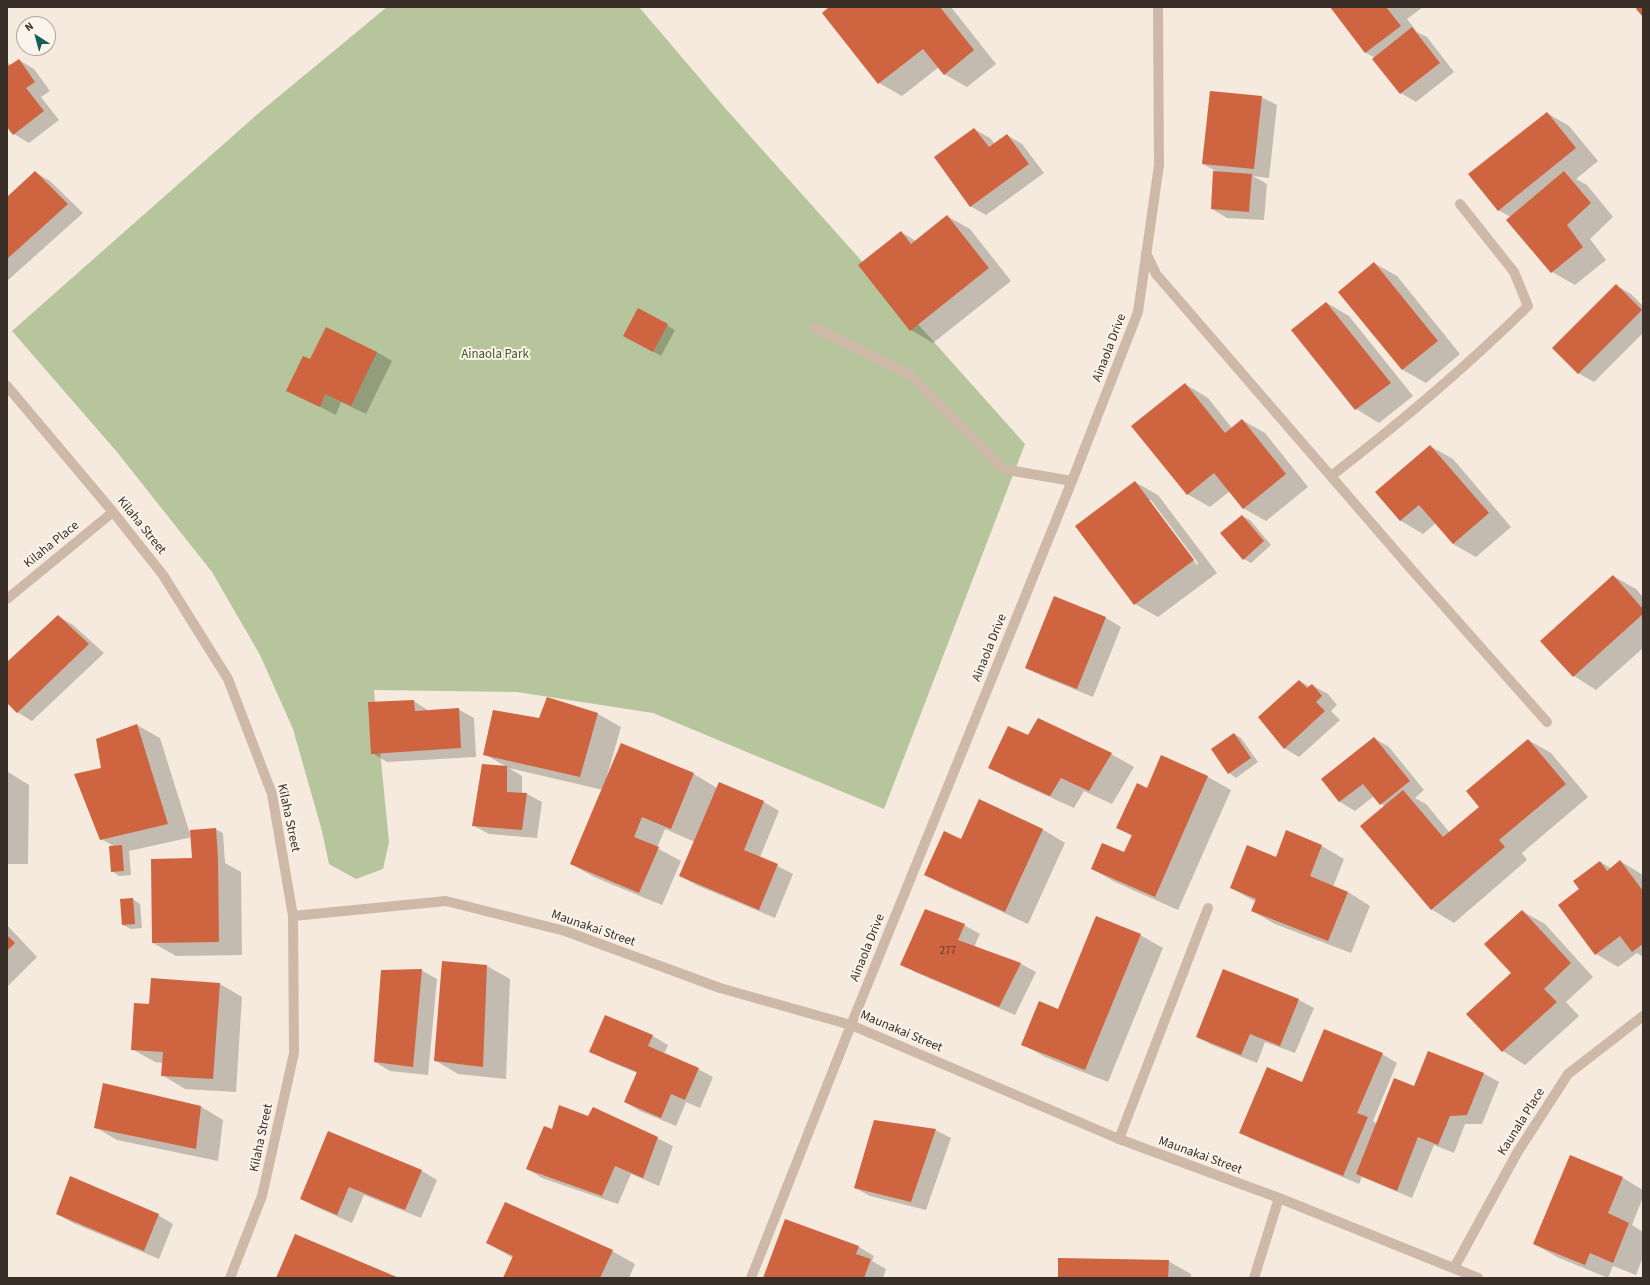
<!DOCTYPE html>
<html>
<head>
<meta charset="utf-8">
<style>
	body { margin:0 }
	#map { position:relative; width:1650px; height:1285px; overflow:hidden; background:#f5eadd; font-family:"Source Sans 3",sans-serif }
	canvas { display:block }
	.frame { position:absolute; inset:0; border:8px solid #3a2e29; pointer-events:none }
	.north { position:absolute; left:16px; top:16px; width:40px; height:40px; box-sizing:border-box; background:#fbf4eb; border:1px solid #aea59d; border-radius:50%; rotate:324deg; font-size:11px; font-weight:700; line-height:16px; text-align:center; color:#3a2e29 }
	.north::after { content:''; display:block; margin:auto; width:14px; height:18px; background:#1a5b60; clip-path:polygon(50% 0,100% 100%,50% 72%,0 100%) }
</style>
</head>
<body>
<div id="map">
<canvas width="1650" height="1285"></canvas>
<div class="frame"></div>
<div class="north">N</div>
</div>
<script>
const g = document.querySelector('canvas').getContext('2d');
g.lineJoin = 'round';
function fill(path, color) { g.fillStyle = color; g.fill(path, 'evenodd'); }
function strokePath(path, color, width, dash) { g.strokeStyle = color; g.lineWidth = width; g.lineCap = dash ? 'butt' : 'round'; g.setLineDash(dash || []); g.stroke(path); }
function label(font, color, halo, rows, align = 'center') {
  g.font = font + ' "Source Sans 3",sans-serif'; g.lineWidth = 4; g.setLineDash([]); g.textBaseline = 'middle'; g.strokeStyle = halo; g.fillStyle = color; for (const [text, x, y, turn = 0] of rows) {
    g.save(); g.translate(x, y); g.rotate((+turn || 0) * Math.PI / 180); g.textAlign = isNaN(turn) ? turn : align; if (halo) g.strokeText(text, 0, 0); g.fillText(text, 0, 0); g.restore();
  }
}
const green = new Path2D(`
	M387,7h252l86,101 300,336 -141,365 -231,-96 -136,-21 -143,-2 15,152 -6,27 -27,10 -27,-15 -7,-33 -29,-102 -33,-74 -48,-83 -95,-120 -105,-121 248,-219z`);
const shadow = new Path2D(`
	M830,7h121l45,57 -29,23 -23,-13 -5,-7 -37,29 -23,-13z
	M1331,7h92l-16,12 10,13 10,5 27,35 -38,30 -15,-9 -28,-34 2,-1 -9,-5z
	M19,60l15,9 16,22 -9,6 18,23 -30,23 -15,-9 -7,-8v-64l4,3z
	M1261,97l16,8 -8,73 -16,-2 14,8 -3,36 -37,-2 -15,-9 7,-36 -16,-9z
	M1547,113l22,13 29,35 -22,18 11,6 26,32 -23,22 16,21 -31,25 -23,-13 -41,-55 -13,-7z
	M974,129l16,9 5,6 12,-9 15,9 22,29 -58,42 -16,-9z
	M35,172l15,9 33,32 -76,68v-83z
	M947,216l23,13 41,52 -78,62 -22,-13 -10,-98 15,9z
	M1374,263l23,13 63,78 -34,29 -23,-13 -64,-78z
	M1616,285l15,9 12,12v27l-49,49 -16,-9z
	M1327,303l22,13 64,80 -34,27 -23,-14 -64,-79z
	M638,309l37,21 -14,26 -37,-21z
	M377,352l15,9 -26,53 -25,-12 -5,13 -49,-25 23,-30z
	M1185,384l23,14 24,30 10,-8 23,13 43,54 -42,34 -23,-13 -13,-17 -20,16 -23,-13z
	M1430,446l23,13 58,68 -35,30 -23,-13 -17,-21 -13,11 -22,-13 -25,-29z
	M1135,482l23,13 59,78 -59,44 -23,-13zM1148,500h3l47,63 -1,2z
	M1242,516l8,4 21,25 -20,18 -7,-4z
	M1613,576l23,13 7,8v51l-47,42 -22,-14 -32,-35z
	M1054,598l52,20 15,9 -28,70 -51,-21 -16,-8z
	M58,616l15,9 31,28 -72,68 -15,-9 -10,-11v-38z
	M1300,681l10,6 2,-2 16,9 9,11 -6,6 9,9 -41,37 -15,-9z
	M548,698l50,16 23,13 -14,49 15,-32 72,30 23,14 2,-5 45,19 15,9 -19,46 33,17 -18,44 -79,-33 -16,-9 15,-34 -30,-13 -8,19 24,13 -19,44 -68,-28 -23,-13 32,-74 -94,-22 13,8v17l5,1 15,8 -5,36 -48,-4 -15,-8 33,-59 -23,-13 55,-35z
	M414,701l15,10 29,-2 16,9 2,39 -89,5 -15,-9z
	M137,725l23,13 31,99 24,-8 8,4 2,30 16,9 1,83 -66,1 -23,-13 41,-84 -2,-22 -63,14 2,24 -12,1 -7,-5 2,-25 -13,-7 1,-70 -5,-30z
	M1234,734l7,4 17,24 -22,16 -7,-5z
	M1028,736l83,18 23,13 -22,37 -28,-13 -10,17 -62,-28 -23,-13z
	M1374,738l15,9 35,43 -9,8 11,6 24,29 31,-26 47,-67 23,13 37,44 -66,56 5,7 -73,63 -23,-14 -46,-102 -11,-11 -19,15 -15,-9 -18,-23z
	M7,753l1,19 21,13 -1,79h-21z
	M1162,757l46,20 23,13 -53,120 -63,-28 -23,-13 32,-15 8,-18 -14,-8 29,-39z
	M1042,829l23,14 -37,81 -80,-37 -23,-13 37,-34z
	M1322,846l22,13 -11,28 15,5 22,14 -19,47 -76,-29 -23,-13 4,-9 -25,-14 45,-30z
	M1620,861l23,14v82l-6,-4 -19,14 -22,-13 -15,-65 19,-27 11,6z
	M133,899l7,5 2,24 -11,1 -8,-4z
	M926,910l38,15 16,9 -6,13 47,17 15,8 -21,43 -98,-42 -16,-9z
	M1522,911l23,13 48,53 -27,25 13,14 -54,49 -22,-14 -35,-37 44,-41z
	M7,925l30,32 -30,30z
	M1140,935l23,13 -55,134 -63,-25 -23,-13z
	M487,966l23,13 -4,100 -48,-5 -22,-13z
	M421,970l16,9 -9,96 -38,-4 -15,-9z
	M220,984l22,13 -6,95 -51,-3 -23,-14 1,-12 -8,-1 -23,-13 18,-44z
	M1299,1000l15,8 -19,45 -30,-11 -8,21 -45,-18 -15,-8z
	M605,1017l48,19 15,9 -4,9 34,15 15,8 -13,31 -14,-6 -10,24 -36,-15 -15,-9 12,-29 -31,-13 -15,-9z
	M1382,1054l15,9 -24,58 4,3 38,-37 68,-14 16,9 -17,42h-17l-11,29 -20,-8 -22,53 -50,-21 -3,7 -103,-43 -16,-8 63,-50z
	M200,1106l23,14 -5,41 -101,-21 -22,-13z
	M589,1117l68,21 16,8 -14,40 -28,-12 -13,30 -76,-26 -15,-9 25,-39z
	M935,1130l16,8 -25,72 -56,-14 -15,-8z
	M329,1133l93,38 15,9 -16,38 -57,-23 -12,28 -36,-16 -15,-8z
	M1623,1178l20,12v7l-11,28 11,7v25l-7,18 -23,-9 -5,12 -51,-21 -23,-13z
	M505,1203l107,48 23,13 -6,14h-125l9,-20 -26,-15z
	M57,1214l101,1 15,9 -14,35 -86,-36z
	M786,1220l73,27 15,9 -2,5 14,8 -3,9h-119z
	M1168,1261l23,13v4h-132z`);
const building = new Path2D(`
	M829,7h111l34,43 -30,25 -21,-26 -45,35 -56,-71z
	M1330,7h56l15,19 -36,27z
	M1638,7h5v10l-7,-8z
	M1412,27l28,36 -40,31 -28,-35z
	M19,59l16,23 -9,6 18,23 -31,24 -6,-8v-60z
	M1210,91l52,5 -8,73 -52,-5z
	M1547,112l29,36 -78,63 -30,-37z
	M974,128l15,19 18,-13 22,30 -59,43 -36,-50z
	M35,171l33,33 -61,55v-62z
	M1213,171l39,3 -3,38 -38,-3z
	M1564,171l27,32 -24,22 16,22 -32,26 -45,-53z
	M947,215l42,53 -79,63 -52,-66 43,-34 10,13z
	M1374,262l64,79 -36,29 -64,-78z
	M1616,284l26,26 -64,64 -26,-26z
	M1326,302l65,81 -36,27 -64,-80z
	M638,308l30,16 -15,28 -30,-16z
	M326,327l51,25 -26,54 -26,-12 -5,13 -34,-16 17,-35 7,3z
	M1185,383l40,50 17,-14 44,55 -43,35 -29,-36 -27,22 -56,-69z
	M1430,445l59,68 -36,31 -34,-39 -19,16 -25,-29z
	M1135,481l59,79 -60,45 -59,-79z
	M1242,515l22,26 -21,19 -23,-27z
	M1613,575l30,34v5l-70,63 -33,-36z
	M1054,596l52,21 -29,72 -52,-21z
	M58,615l31,29 -72,69 -10,-10v-41z
	M1299,680l8,8 5,-4 10,12 -6,6 9,9 -41,38 -26,-32z
	M547,697l51,16 -18,64 -97,-22 10,-45 46,8z
	M414,700l1,11 44,-3 2,40 -90,6 -3,-52z
	M1038,718l74,35 -23,38 -28,-13 -11,18 -62,-28 20,-42 20,9z
	M137,724l31,100 -68,16 -26,-66 27,-6 -5,-29z
	M1234,733l17,25 -23,16 -17,-25z
	M1374,737l36,44 -30,24 -17,-21 -24,18 -18,-23z
	M1528,739l38,45 -67,56 6,7 -74,63 -71,-84 43,-36 40,47 36,-30 -13,-16z
	M621,743l73,30 -23,56 -29,-12 -8,20 25,10 -20,46 -69,-29z
	M1161,755l47,21 -53,121 -64,-28 11,-26 22,9 8,-17 -16,-7 21,-45 10,5z
	M482,764l25,2v26l20,1 -5,37 -50,-4z
	M719,782l45,19 -20,49 34,14 -19,46 -80,-34z
	M979,799l64,30 -38,83 -81,-37 20,-44 17,8z
	M216,828l2,30 1,84 -67,1 -1,-84 41,-1 -2,-28z
	M1286,830l36,15 -12,31 38,16 -20,49 -77,-30 5,-12 -26,-11 17,-43 29,12z
	M122,845l2,26 -13,1 -2,-26z
	M1620,860l23,31v53l-11,8 -12,-16 -25,19 -37,-50 21,-16 -6,-8 27,-20 7,10z
	M133,898l2,26 -13,1 -2,-26z
	M925,909l40,15 -7,16 63,23 -22,44 -99,-42z
	M1522,910l49,53 -27,26 13,13 -55,50 -36,-38 45,-41 -27,-29z
	M1096,916l45,18 -56,136 -64,-25 18,-44 19,8z
	M7,935l8,8 -8,8z
	M442,961l45,4 -4,102 -49,-6z
	M422,969l-9,98 -39,-5 7,-92z
	M1223,969l76,30 -19,47 -30,-12 -9,21 -45,-18z
	M151,978l69,5 -7,96 -52,-3 2,-24 -32,-2 3,-47 15,1z
	M605,1015l48,20 -5,11 51,22 -14,32 -14,-6 -10,24 -37,-16 13,-30 -48,-20z
	M1324,1029l59,24 -26,60 11,4 -25,59 -104,-43 28,-66 35,15z
	M1428,1051l56,22 -17,42 -17,1 -12,29 -20,-8 -21,54 -41,-17 38,-96 20,8z
	M103,1083l98,23 -5,43 -102,-21z
	M559,1105l29,11 5,-9 65,30 -15,41 -28,-12 -13,30 -76,-27 18,-43 8,3z
	M874,1120l62,9 -25,73 -57,-14z
	M328,1131l94,39 -17,40 -56,-23 -12,28 -37,-16z
	M1570,1155l53,22 -15,36 21,10 -16,40 -23,-10 -5,12 -52,-21z
	M70,1176l89,38 -15,37 -88,-37z
	M505,1202l108,48 -13,28h-97l10,-22 -27,-13z
	M785,1219l74,27 -3,8 15,5 -7,19h-101z
	M295,1234l104,44h-123z
	M1058,1258l111,2 -1,18h-110z`);
const service = new Path2D(`
	M1146,253l10,21 256,296 135,152
	M815,328l95,47 91,92 7,3 64,11
	M1331,476c69,-53 135,-109 197,-170l-14,-34 -54,-68
	M1119,1139l89,-231`);
const minor = new Path2D(`
	M7,386l106,126 50,63 65,104 44,115 21,122 1,137 -32,143 -32,82
	M7,599l106,-87
	M293,916l153,-15 119,30 155,57 131,37 268,114 160,59 199,80
	M1454,1268l63,-115 51,-79 75,-58
	M1254,1278l25,-80`);
const tertiary = new Path2D(`
	M751,1278l100,-253 221,-544 66,-169 21,-147 -1,-158`);
const numberNames = [
	["277",948,952]
];
const streetNames = [
	["Ainaola Drive",1110,348,-69],
	["Kilaha Street",141,526,51],
	["Kilaha Place",52,545,-39],
	["Ainaola Drive",990,648,-68],
	["Kilaha Street",288,818,78],
	["Maunakai Street",593,929,19],
	["Ainaola Drive",868,948,-68],
	["Maunakai Street",901,1032,23],
	["Kaunala Place",1522,1122,-58],
	["Kilaha Street",262,1138,-78],
	["Maunakai Street",1200,1156,20]
];
const parkNames = [
	["Ainaola Park",495,355]
];
fill(green, '#b7c59c');
fill(shadow, '#0003');
fill(building, '#cf6441');
strokePath(service, '#ceb9a8', 10);
strokePath(minor, '#ceb9a8', 10);
strokePath(tertiary, '#ceb9a8', 10);
label('11px', '#5f3c2f', null, numberNames);
label('13px', '#3a2e29', '#fbf4eb', streetNames);
label('13px', '#495b2a', '#fbf4eb', parkNames);
</script>
</body>
</html>
